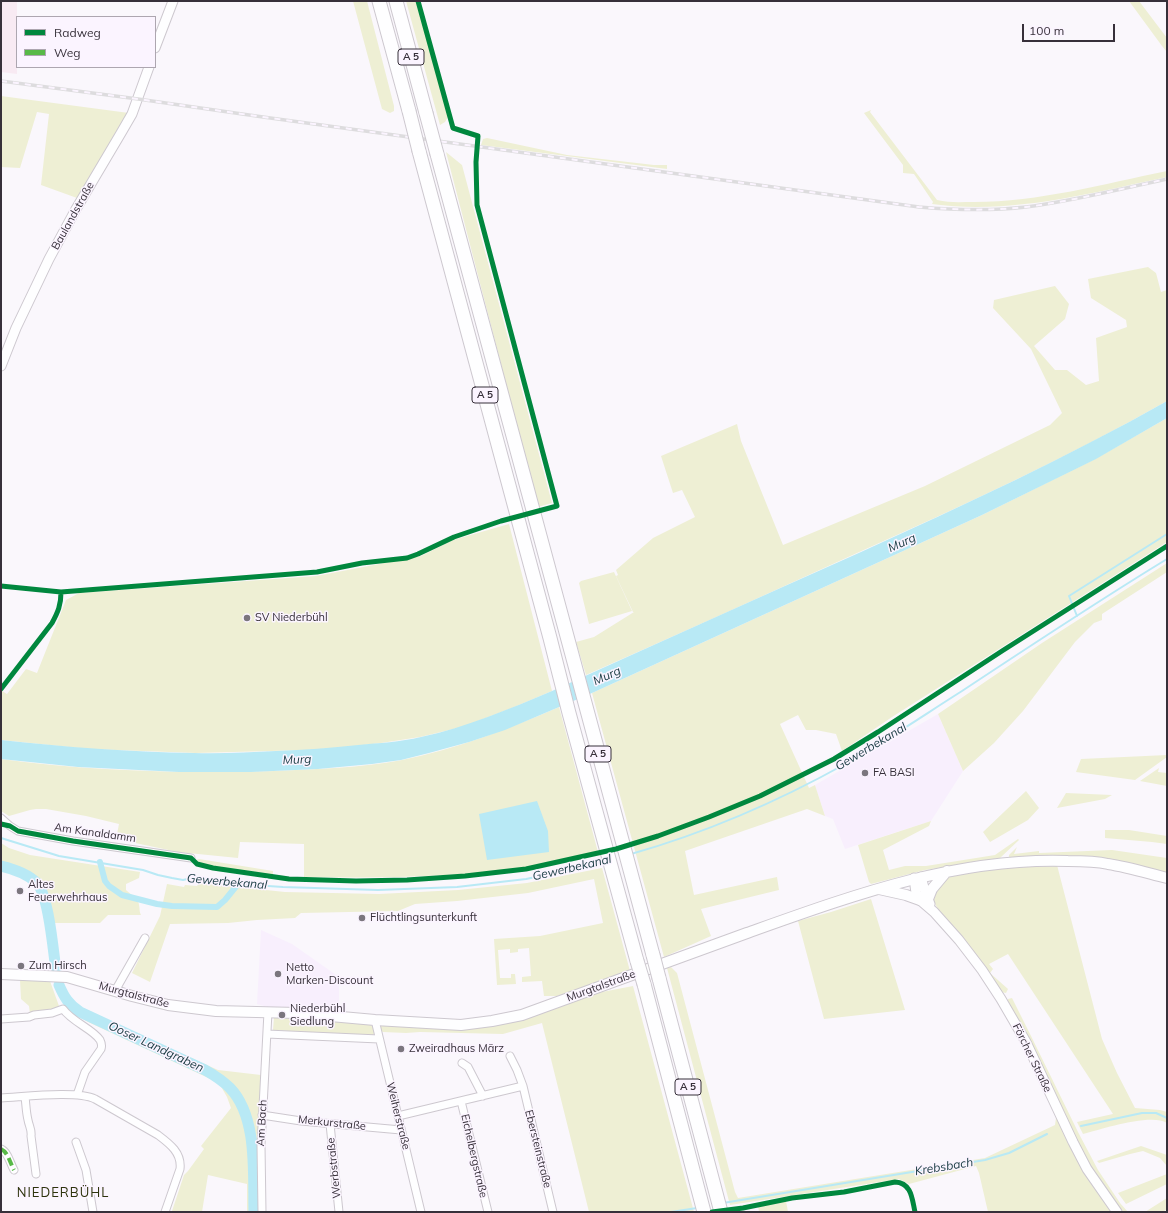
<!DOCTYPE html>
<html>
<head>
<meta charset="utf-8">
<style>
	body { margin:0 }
	#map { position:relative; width:1168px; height:1213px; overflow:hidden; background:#faf7fc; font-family:Mulish,sans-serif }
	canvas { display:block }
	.frame { position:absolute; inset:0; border:2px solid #37303a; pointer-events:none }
	.legend { position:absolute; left:16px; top:16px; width:140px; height:52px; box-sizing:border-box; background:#fbf4ff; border:1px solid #ada6b0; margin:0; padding:5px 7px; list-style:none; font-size:12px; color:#37303a }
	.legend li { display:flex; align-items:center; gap:8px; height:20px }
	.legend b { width:20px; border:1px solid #ada6b0 }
	.scale { position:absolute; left:1022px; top:24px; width:93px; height:18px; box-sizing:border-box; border:2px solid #37303a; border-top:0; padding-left:5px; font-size:12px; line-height:14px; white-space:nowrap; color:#37303a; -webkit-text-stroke:3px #fbf4ff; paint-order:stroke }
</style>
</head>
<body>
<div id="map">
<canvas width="1168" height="1213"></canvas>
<div class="frame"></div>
<ul class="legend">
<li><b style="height:5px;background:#00873e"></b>Radweg</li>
<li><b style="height:5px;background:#58b947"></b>Weg</li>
</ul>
<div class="scale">100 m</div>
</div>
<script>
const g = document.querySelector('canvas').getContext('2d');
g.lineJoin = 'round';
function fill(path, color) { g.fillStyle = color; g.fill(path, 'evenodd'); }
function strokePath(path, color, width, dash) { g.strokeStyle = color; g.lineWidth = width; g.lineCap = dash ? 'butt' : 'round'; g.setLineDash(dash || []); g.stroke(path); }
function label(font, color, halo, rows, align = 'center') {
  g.font = font + ' Mulish,sans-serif'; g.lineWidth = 3; g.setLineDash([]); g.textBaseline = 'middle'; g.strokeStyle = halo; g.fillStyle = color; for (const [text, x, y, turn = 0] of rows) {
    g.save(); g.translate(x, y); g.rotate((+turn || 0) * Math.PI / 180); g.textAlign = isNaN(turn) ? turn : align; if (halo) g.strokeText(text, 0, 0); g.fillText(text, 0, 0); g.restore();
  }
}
const built = new Path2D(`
	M938,714l25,57 -32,50 -86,28 -12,-30 -8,-3 -10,-31z
	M261,930l31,14 47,33v33l-68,-2 -14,-4z`);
const industrial = new Path2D(`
	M1,1h16v73l-16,-2z`);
const green = new Path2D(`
	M353,1h14l27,105v5l-4,2 -8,-4z
	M406,1h11l29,105 2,11 -3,5 -5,3z
	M1129,1h10l28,37v14l-5,-6z
	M1,96l128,17 -13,28 -39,57 -36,-13 8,-71 -12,-2 -17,56 -19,-1z
	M871,110l-1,2 67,88c12,3 24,2 37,2 65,0 129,-18 193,-31v6c-76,16 -156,38 -235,27l1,-2 -19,-28 -11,-1v-8l-39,-52z
	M487,138l80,17 87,10h13v4l-186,-24 2,-6z
	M446,152l16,13 90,338 -14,4z
	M1148,267l8,6 5,19 6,-2v111c-100,57 -205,105 -310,152 -90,41 -180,82 -271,122l-10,-33 18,-5 40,-25h-1l-17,-36 2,-1 -2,-5 37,-32 42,-21 -13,-27 -9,3 -12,-37 76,-32 4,17 42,104 142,-59 125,-61 12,-12 -31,-64 -38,-41 1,-8 61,-14 14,18 -4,15 -31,27 21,24h12l19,15 13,-4 -3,-43 31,-11 -1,-7 -35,-22 -3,-19z
	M1167,418v124l-275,175 -50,34 -6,-17 -20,-4h-10l-8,-15 -18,9 29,64 6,-3 10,31 -18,-7 -122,42 9,44 83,-18 2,13 -78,19 10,27 -47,21 -72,-264 390,-178 113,-56z
	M509,524l43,167 -40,17 -50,19 -42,10 -39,6 -35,4 -38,3 -112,3 -107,-4 -88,-9v-48l1,-1 5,3 19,-25 11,4 29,-73 13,-7 237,-17 105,-20 32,-16z
	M1167,563v9l-65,42v6l-8,3 -19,19 -52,69 -29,32 -31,28 -25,-57 104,-71z
	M614,572l18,39 -43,13 -10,-41 2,-2z
	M559,707l39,145c-24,5 -48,11 -72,15 -73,11 -148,11 -222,10v-33l-64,-2 -2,16 -60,-6 -62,-13 3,-15 -33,-8 -40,-7h-10l-6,1 -21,6 -8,-5v-52c89,12 184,15 274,12 42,-2 85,-3 127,-11 54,-11 106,-31 157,-53z
	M1167,755v2l-32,23 -59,-8 5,-13z
	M1159,768l-1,4 9,1v13l-27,-5z
	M1026,791l13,17 -11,12 -38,22 -7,-10z
	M1066,793l46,2 -7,4 -48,9z
	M931,821l-2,5 -46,24 6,20 16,-4h21l69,-11 23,-16 1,1 -19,18 -75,12 -54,14 -2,-2 -11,-37z
	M1105,830h24l38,6v8l-15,-2 -47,-4z
	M1,843l8,5 21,7 110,17 -1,6 -13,6v6c5,5 13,9 13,15 1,4 0,6 2,10h-33l-8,8h-48c-7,-40 -9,-49 -51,-60z
	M1017,847l-3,7 25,-3v2l73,-3 55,8v16l-77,-16 -52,-2 -29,2v-3z
	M199,859l74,12v4l-44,-4 -21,-4 -11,-4 -1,-3z
	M1026,864l31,1 45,174 15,34 18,35 25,2 7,2v11c-16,-10 -65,6 -84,11l-6,-12 36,-8 -105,-160 -19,10 4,5 -3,4 18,16 -2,4 -5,-1 -59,-76 -7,-12 -2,-7 3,-9 10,-11z
	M602,868l28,103 -73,25h-13l-2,-15 -20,1v-5l9,-1 -2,-28 -11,1v3l-8,1v-4l-12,1 2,28h11v-4h4l1,10 -19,1 -3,-46 46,-3 63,-13 -9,-44 -66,14 -71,8 -42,3 -17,7 -97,2 -6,5 -38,2 -29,3 -58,1 -20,58 -18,-9 28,-57 7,-32 17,3 1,-2 12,1 2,-3 86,9 94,2 79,-4 69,-7z
	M871,899l34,111 -81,9 -26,-98 33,-9z
	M671,967l6,6 58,219 3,6 247,-40 70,-33 1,-7h2l55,94h-125l-9,-39 -3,-7 -67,18 -10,-5 -169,26 -63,-237z
	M20,980l30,1 9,25 -11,6 -18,2 -1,-8 -8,-7z
	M633,986l61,226h-105l-47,-189 -39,11 -83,-2 -14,1 -23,-1 -2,-1v-6l2,-1 37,2 119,-14 63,-20z
	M1012,998l19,38 47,96 20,38 22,33 8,9h-6l-31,-43 -84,-167 1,-3z
	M66,1005l22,14 116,53c8,5 17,9 23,16 27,26 25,88 25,124h-5v-28l-39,-9 -6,37h-24l-6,-1 12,-36 4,-4 16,-22 -3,-3 30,-38 -4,-11 -8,-14 -131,-61 -21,-13z
	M274,1017l93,6 5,3 3,7 -4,3 -98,-6z
	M185,1055l33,15 43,5 -2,137h-3c1,-27 2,-76 -8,-101 -5,-13 -16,-28 -28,-36 -11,-8 -24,-12 -36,-18z
	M1141,1146l26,9v11l-7,-8 -17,-7 -13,3 -31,9 -2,-2z
	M1167,1174v10l-41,20 -8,-11z
	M1167,1198v11l-4,3h-18z
	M786,1201l2,11h-29l-1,-6z`);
const water = new Path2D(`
	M1167,401v17l-71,41 -114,56 -390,178 -87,37 -36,12 -40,11 -28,7 -29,4 -54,5 -67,3h-72l-101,-5 -77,-8v-19c64,7 129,12 193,13 28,1 55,-1 82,-2 28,-1 55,-3 82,-6 21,-2 42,-3 63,-8 46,-10 88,-28 131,-46 103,-47 206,-93 309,-139 103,-47 207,-95 306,-151z
	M537,801l11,30 1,21 -62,8 -8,-46z`);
const stream = new Path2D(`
	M1077,616l-8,-20 98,-62
	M1,838l58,18 84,14 15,5 14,3 11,2 13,-3 42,7 45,3 95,3 79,-3 69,-8 63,-13 16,-5
	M631,854c74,-21 148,-53 216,-91 39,-22 77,-48 115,-72 68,-45 136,-90 205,-132
	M1081,1126l61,-13h14l11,5
	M723,1203l262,-43 24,-7 38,-19
	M671,1212l26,-4`);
const canal = new Path2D(`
	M100,862l5,19 4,5 13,9 35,9 15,2 45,1 8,-7 13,-16`);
const river = new Path2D(`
	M1,866c13,3 26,7 36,17 12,14 16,67 19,87
	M59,985c5,12 10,20 21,27l125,58c9,5 17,10 25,18 28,29 23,86 24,124`);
const minor = new Path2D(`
	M1,818l9,8 8,5 55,10 118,17
	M115,991l30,-53
	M1,1019l28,-2 5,-2 18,-2 11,-4c9,13 30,20 37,31 2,4 2,6 1,9l-16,23 -8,23
	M375,1020l46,192
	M267,1034l112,5
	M510,1056l7,14 6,16 30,126
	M462,1063l6,4 15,29
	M25,1097c1,7 1,15 3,23 1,6 4,10 3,16l5,38
	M1,1098c22,-1 76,-8 94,1l63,36c12,9 24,18 22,34l-15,43
	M461,1101l27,111
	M262,1115l39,6 100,9
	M398,1116l125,-30
	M330,1124l9,88
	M76,1142l10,28 7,42
	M1,1149c7,3 9,14 13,21
	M262,1212l-1,-67 7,-133`);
const tertiary = new Path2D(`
	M155,48l18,-47
	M1,366l15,-38 33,-69 27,-50 45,-76 11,-19 17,-47
	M921,877l4,14 5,13
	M914,878l2,15 4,7 14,12 25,28 23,30 19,29 25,43 47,100 14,27 30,43`);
const secondary = new Path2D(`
	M879,889l27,6 14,5
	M928,899l4,-10 15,-18
	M1,974l66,3 65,19 36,9 48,6 81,2 78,7 86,5 31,-4 30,-6c75,-27 150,-54 225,-82 104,-37 209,-76 321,-72 13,0 27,0 40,3 20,3 39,9 59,14`);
const motorway = new Path2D(`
	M379,1l30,110
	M396,1l30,112
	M419,151l131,487 19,75 68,248
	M437,154l216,801
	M659,978l62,234
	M644,984l60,228`);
const rail = new Path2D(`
	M1,81l137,18 125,18 656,90c36,3 72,4 107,0 47,-6 94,-18 141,-28`);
const motorwayBridge = new Path2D(`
	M409,111l10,40
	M426,113l11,41
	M653,955l6,23
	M637,961l7,23`);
const quiet = new Path2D(`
	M1,1149c7,3 9,14 13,21`);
const cycleway = new Path2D(`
	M1,586l60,6 256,-20 45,-9 45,-5 11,-4 36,-17 47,-16 56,-15 -80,-301 -1,-43 2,-26 -25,-8 -35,-127
	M1,689l51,-66c6,-11 9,-18 9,-31
	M1,824l9,2 8,5 55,10 118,17 6,6 16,4 76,11 67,2 51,-1 58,-4 61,-7 90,-20 42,-13 51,-19 51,-21 74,-37 44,-27 124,-81 165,-105
	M712,1212l31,-4 49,-10 52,-6 51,-10c17,1 17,17 20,30`);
const markers = [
	[247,618,4,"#7b767e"],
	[865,773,4,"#7b767e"],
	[20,891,4,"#7b767e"],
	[362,918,4,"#7b767e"],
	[21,966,4,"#7b767e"],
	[278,974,4,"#7b767e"],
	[282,1015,4,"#7b767e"],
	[401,1049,4,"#7b767e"]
];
const shields = [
	[411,57,26],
	[485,395,26],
	[598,754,26],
	[688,1087,26]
];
const shieldNames = [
	["A 5",411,57],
	["A 5",485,395],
	["A 5",598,754],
	["A 5",688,1087]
];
const streetNames = [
	["Baulandstraße",73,216,-61],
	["Am Kanaldamm",95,833,8],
	["Murgtalstraße",601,986,-20],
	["Murgtalstraße",134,995,15],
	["Förcher Straße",1032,1058,64],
	["Weiherstraße",398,1116,76],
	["Am Bach",262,1123,-87],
	["Merkurstraße",332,1123,6],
	["Ebersteinstraße",538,1149,76],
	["Eichelbergstraße",474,1156,77],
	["Werbstraße",334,1168,-96]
];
const poiNames = [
	["SV Niederbühl",255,618],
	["FA BASI",873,773],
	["Altes",28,885],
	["Feuerwehrhaus",28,898],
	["Flüchtlingsunterkunft",370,918],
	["Zum Hirsch",29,966],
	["Netto",286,968],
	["Marken-Discount",286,981],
	["Niederbühl",290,1009],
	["Siedlung",290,1022],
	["Zweiradhaus März",409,1049]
];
const waterNames = [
	["Murg",902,543,-24],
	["Murg",607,676,-24],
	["Gewerbekanal",871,747,-31],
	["Murg",297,760,-2],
	["Gewerbekanal",572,868,-13],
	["Gewerbekanal",227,882,5],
	["Ooser Landgraben",156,1047,25],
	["Krebsbach",944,1167,-9]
];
const quarterNames = [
	["NIEDERBÜHL",63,1193]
];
fill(built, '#f8effd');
fill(industrial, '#f8eaf3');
fill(green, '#eeefd4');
fill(water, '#b8e9f5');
strokePath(stream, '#b8e9f5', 2);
strokePath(canal, '#b8e9f5', 6);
strokePath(river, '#b8e9f5', 11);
strokePath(minor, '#cdc8cf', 9);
strokePath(tertiary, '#cdc8cf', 11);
strokePath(secondary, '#cdc8cf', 12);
strokePath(motorway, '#cdc8cf', 15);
strokePath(minor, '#fefeff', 7);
strokePath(tertiary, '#fefeff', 9);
strokePath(secondary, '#fefeff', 10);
strokePath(motorway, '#fefeff', 13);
strokePath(rail, '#dddcde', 3.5);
strokePath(rail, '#fbf4ff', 2, [6]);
strokePath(motorwayBridge, '#cdc8cf', 15, []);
strokePath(motorwayBridge, '#fefeff', 13);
strokePath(quiet, '#58b947', 4, [8, 4]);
strokePath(cycleway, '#00873e', 5);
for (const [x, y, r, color] of markers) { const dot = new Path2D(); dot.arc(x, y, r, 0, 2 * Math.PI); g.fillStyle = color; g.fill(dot); strokePath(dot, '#fbf4ff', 1.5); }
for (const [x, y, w] of shields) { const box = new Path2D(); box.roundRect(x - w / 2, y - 8, w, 16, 3); g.fillStyle = '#fbf4ff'; g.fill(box); strokePath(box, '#37303a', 1); }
label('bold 10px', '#37303a', null, shieldNames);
label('11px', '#37303a', '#fbf4ff', streetNames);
label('11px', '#37303a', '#fbf4ff', poiNames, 'left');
label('italic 12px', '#163940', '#fbf4ff', waterNames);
g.letterSpacing = '1px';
label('13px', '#2d340c', '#fbf4ff', quarterNames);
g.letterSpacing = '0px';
</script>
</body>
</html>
